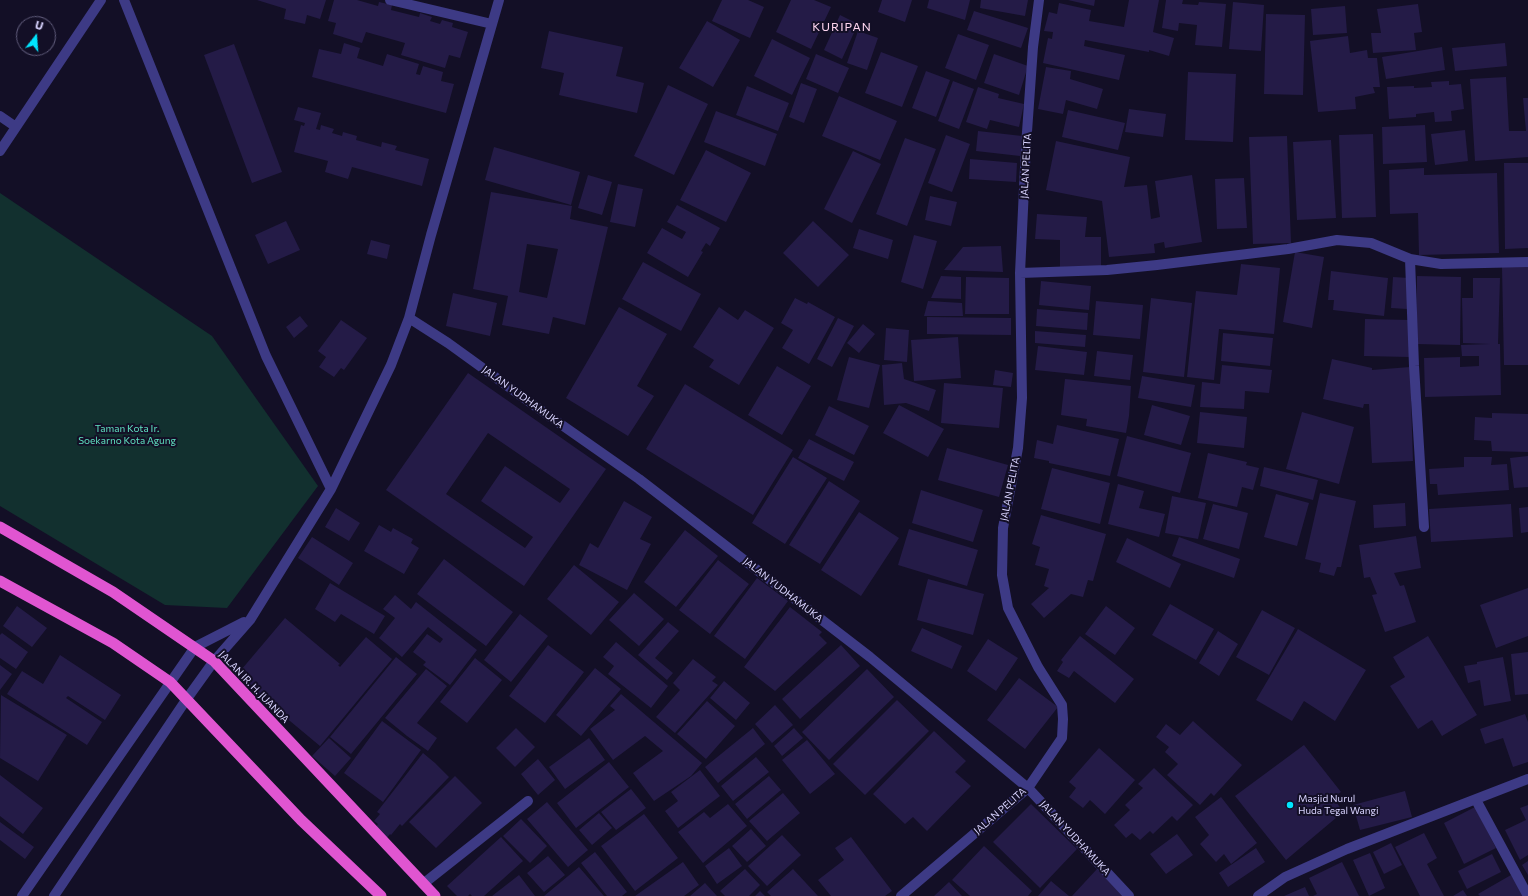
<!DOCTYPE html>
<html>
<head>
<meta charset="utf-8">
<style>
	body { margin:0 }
	#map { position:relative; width:1528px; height:896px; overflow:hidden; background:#130f26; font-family:Commissioner,sans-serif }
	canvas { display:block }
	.north { position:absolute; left:16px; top:16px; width:40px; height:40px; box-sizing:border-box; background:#130f26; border:1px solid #625e7d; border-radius:50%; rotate:17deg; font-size:11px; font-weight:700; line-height:16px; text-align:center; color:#d9d4ff }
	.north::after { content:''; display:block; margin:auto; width:14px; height:18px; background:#00e5ff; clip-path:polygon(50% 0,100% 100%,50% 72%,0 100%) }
</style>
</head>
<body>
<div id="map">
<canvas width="1528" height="896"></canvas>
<div class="north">U</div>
</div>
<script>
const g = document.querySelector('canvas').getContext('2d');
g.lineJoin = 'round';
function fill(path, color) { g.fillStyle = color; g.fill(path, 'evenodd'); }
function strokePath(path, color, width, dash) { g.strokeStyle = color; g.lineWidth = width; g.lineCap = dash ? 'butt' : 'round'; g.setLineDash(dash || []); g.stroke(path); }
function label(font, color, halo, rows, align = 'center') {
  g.font = font + ' Commissioner,sans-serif'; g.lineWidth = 4; g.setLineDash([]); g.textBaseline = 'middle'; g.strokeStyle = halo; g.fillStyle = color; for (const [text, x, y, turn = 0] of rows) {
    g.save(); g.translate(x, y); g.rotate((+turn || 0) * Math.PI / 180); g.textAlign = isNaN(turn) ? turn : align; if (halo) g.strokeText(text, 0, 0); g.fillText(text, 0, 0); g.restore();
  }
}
const green = new Path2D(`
	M0,193l212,143 106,150 -91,122 -62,-3 -165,-99z`);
const building = new Path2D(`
	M257,0h69l-6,19 -13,-4 -2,9 -21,-5 2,-10z
	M334,0h23l21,6 1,-4 13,3 -1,5 28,7 1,-4 12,4 -2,4 10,3 2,-4 11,3 -1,4 16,5 -8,26 -11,-3 -4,13 -44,-13 4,-12 -39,-11 -4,11 -29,-9 3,-11 -8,-2z
	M722,0h26l16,7 -14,31 -38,-17z
	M791,0h23l17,7 -20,42 -35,-17z
	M882,0h30l-7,22 -27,-10z
	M929,0h41l-5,20 -38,-12z
	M981,0h47l-3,16 -45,-8z
	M1068,0h27l-1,6z
	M1129,0h30l-6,32 21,6 -5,18 -20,-6v2l-64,-12 -1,6 41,9 -6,25 -76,-17 5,-25 4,1 1,-7 -9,-1 5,-19 8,2 2,-11 32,7 -2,11 35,6z
	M1166,0h17l-1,4 16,1 1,-3 27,2 -4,43 -27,-2 2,-20 -18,-2 -1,8 -16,-3z
	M1233,2l31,3 -3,46 -32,-2z
	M1418,4l4,28 -8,1 2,17 -43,3 -2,-20h10l-4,-24z
	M1345,6l2,27 -34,2 -2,-26z
	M974,11l54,17 -7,20 -54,-18z
	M1266,14l39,1 -2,80 -39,-1z
	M840,15l18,9 -16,35 -18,-9z
	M707,21l33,19 -27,47 -34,-19z
	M549,31l74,16 -7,29 28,7 -7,30 -78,-18 5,-22 -23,-5z
	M858,31l20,7 -11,32 -20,-7z
	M958,34l31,11 -13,35 -31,-12z
	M1348,36l2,17 17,-3 1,8h9l3,29h-7l2,6 -20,4 1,12 -38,3 -8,-71z
	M772,39l38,19 -18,37 -38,-19z
	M344,43l16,5 -3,10 26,8 4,-12 32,10 -3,10 4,1 3,-9 20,6 -2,9 13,3 -8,29 -134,-36 7,-28 22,5z
	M1505,43l2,23 -52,5 -3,-23z
	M234,44l48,128 -30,11 -48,-128z
	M1442,47l3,23 -59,9 -4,-22z
	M881,52l37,14 -16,41 -37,-14z
	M816,54l33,14 -11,25 -32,-14z
	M994,54l34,12 -9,29 -35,-12z
	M1046,67l25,4 -1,8 33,10 -6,20 -31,-9 -3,14 -25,-5z
	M926,71l24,9 -14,37 -24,-9z
	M1188,72l48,2 -3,68 -48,-2z
	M1506,77l3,54h17l-3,-33h5v59l-53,4 -5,-82z
	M953,81l21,8 -15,40 -21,-8z
	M1449,81v4l12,-1 3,25 -13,2 1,10 -17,1 -1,-10 -18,2v3l-27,2 -2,-32 27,-1v2l18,-1 -1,-5z
	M801,83l16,6 -13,34 -15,-6z
	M668,85l40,19 -34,71 -40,-19z
	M747,86l42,17 -11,28 -42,-16z
	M978,87l21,7 -1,4 26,6 -5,23 -29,-7 -3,9 -21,-7z
	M839,96l58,25 -17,39 -58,-24z
	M298,107l23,6 -5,16 4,1 1,-5 13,4 -2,4 10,3 1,-4 14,4 -1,4 25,7 1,-5 15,4 -2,4 34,9 -7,27 -70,-19 -4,12 -23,-7 3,-11 -34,-9 7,-27 3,1 1,-3 -11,-3z
	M1129,109l37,5 -3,23 -38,-5z
	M1068,110l57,13 -7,27 -56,-13z
	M716,111l61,23 -12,32 -61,-24z
	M1425,125l2,37 -44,2 -1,-37z
	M1465,130l3,31 -33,4 -4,-31z
	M978,131l44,5 -2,20 -44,-5z
	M1373,134l3,83 -34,1 -3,-83z
	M946,135l24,9 -18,48 -24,-9z
	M1287,136l4,107 -38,1 -4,-107z
	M905,138l31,11 -29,77 -31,-12z
	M1331,140l5,78 -39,2 -4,-78z
	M1056,141l74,16 -6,30 23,-2 4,34 9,-2 -5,-36 37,-6 10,67 -37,6 -1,-6 -10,2 1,9 -46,4 -7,-56 -56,-11z
	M494,147l86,25 -9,33 -86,-25z
	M706,150l45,23 -25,49 -46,-22z
	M853,151l28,13 -29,59 -28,-14z
	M970,159l47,4 -1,19 -47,-3z
	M1504,163h24v85l-23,1z
	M1424,168v7l73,-2 2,80 -80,2 -1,-42 -28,1 -1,-44z
	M588,175l24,7 -10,33 -24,-7z
	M1244,178l3,50 -30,1 -2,-50z
	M618,184l25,5 -8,38 -25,-5z
	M491,192l81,14 -2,13 38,8 -23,98 -32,-8 -4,17 -47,-9 6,-29 -35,-7zM527,244l31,5 -11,49 -28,-6z
	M930,196l27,6 -6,24 -26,-6z
	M677,205l43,23 -10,18 -4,-3 -5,8 2,1 -15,25 -41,-24 15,-25 20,11 4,-7 -19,-10z
	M1037,214l50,3 -2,20h16v29l-41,1v-27l-25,-1z
	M286,221l14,29 -32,14 -13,-29z
	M813,221l36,34 -31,32 -35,-34z
	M859,229l34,11 -5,19 -35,-11z
	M914,235l23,6 -14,48 -22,-7z
	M371,240l19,5 -3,14 -20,-5z
	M1001,246l2,26 -59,-2 19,-23z
	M1295,252l29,5 -12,71 -29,-6z
	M643,262l58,32 -20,37 -59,-32z
	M1241,264l39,4 -6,66 -55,-5 -5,51 -27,-3 9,-86 41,4z
	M1502,267h26v98h-24z
	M1331,271l57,7 -4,38 -51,-6 1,-10h-6z
	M941,276l20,1v22l-30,-1z
	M1417,276l44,1 -1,68 -44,-1z
	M966,277l43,1v36h-44z
	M1393,277l16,1 -2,31 -16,-1z
	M1473,278h27l-2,66h2l1,51 -76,2 -1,-39 36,-1v10l19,-1v-10h-17l-1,-11 29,-1 -27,-1 -1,-45h11z
	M1041,281l50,5 -2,24 -50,-5z
	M453,293l44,10 -7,33 -44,-10z
	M795,298l12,6 1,-2 27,15 -26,47 -27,-16 11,-18 -12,-7z
	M1151,298l41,5 -8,74 -41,-5z
	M928,301l34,2 1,13h-39z
	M1096,301l47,4 -3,34 -47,-4z
	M619,307l48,27 -30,52 17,10 -26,40 -62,-38z
	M719,307l19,13 7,-10 29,18 -35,57 -30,-18 5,-7 -21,-13z
	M1037,309l51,4 -1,17 -51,-4z
	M300,316l8,10 -14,12 -8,-11z
	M927,317l84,1v17l-84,-1z
	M838,318l16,8 -22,41 -15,-8z
	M1365,319l45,1 -1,37 -45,-1z
	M341,320l26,18 -23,32 -3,-2 -7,9 -15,-10 7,-10 -8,-6z
	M863,324l12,10 -16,19 -12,-10z
	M886,328l23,2 -2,32 -23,-2z
	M1035,331l51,4 -1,12 -50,-4z
	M1223,333l50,5 -3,28 -49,-5z
	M958,337l3,41 -47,3 -3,-41z
	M1038,346l49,6 -3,23 -49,-5z
	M1097,351l36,4 -3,25 -36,-4z
	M849,357l31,8 -11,43 -32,-8z
	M1332,359l40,9v2l38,-3 2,34h-1l2,60 -41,2 -3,-59h-5l-1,4 -40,-9z
	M902,363l2,16 32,11 -7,21 -23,-8 -22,2 -2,-40z
	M1222,365l50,5 -3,23 -24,-2 -1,18 -44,-2 2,-25 18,2z
	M777,366l34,20 -29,49 -34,-20z
	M995,370l18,3 -2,14 -18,-2z
	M468,373l138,96 -82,117 -138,-96zM488,433l82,56 -10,14 -55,-37 -24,35 52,36 -8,11 -79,-54z
	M1142,376l53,9 -4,22 -53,-9z
	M1065,379l66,7 -2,30 -3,17 -40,-7 1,-7 -26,-4z
	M944,383l59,5 -4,40 -58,-5z
	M685,384l108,66 -40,65 -107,-66z
	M899,405l45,24 -16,28 -45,-24z
	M1152,405l38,11 -9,29 -37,-10z
	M829,406l40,20 -15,29 -39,-20z
	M1200,412l47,5 -3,31 -47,-5z
	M1302,412l52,15 -15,57 -53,-15z
	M1492,413l36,1v38l-36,-1 -1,-10 -17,-1 1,-23 17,1z
	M1057,425l62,14 -9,37 -61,-13v-2l-15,-3 3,-18 16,4z
	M1127,436l64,17 -11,40 -63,-17z
	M809,439l45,23 -10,19 -46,-23z
	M947,448l61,17 -9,32 -61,-17z
	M1208,453l39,9 -1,3 13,3 -6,22 -11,-3 -5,20 -39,-9z
	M1528,456v31l-14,1 -4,-30z
	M793,457l34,21 -42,66 -33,-21z
	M1464,457h28l-1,8 16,-1 2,26 -71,5 -1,-11h-7l-1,-15 35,-2z
	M1264,467l54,13 -5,20 -53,-14z
	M1052,468l58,15 -10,41 -59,-15z
	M829,481l31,20 -40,63 -31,-19z
	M1118,484l26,7 -5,17 26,6 -6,23 -51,-13z
	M921,490l62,20 -10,32 -61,-19z
	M1320,493l36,8 -15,66h-4l-3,9 -15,-4 2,-9 -16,-4z
	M1276,494l33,9 -12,43 -33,-9z
	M1172,496l34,7 -8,36 -33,-6z
	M624,501l28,16 -12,22 11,5 -24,46 -48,-25 11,-22 8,5z
	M1405,503l1,23 -32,2 -1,-23z
	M1213,504l35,9 -9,36 -36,-10z
	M1511,504l2,33 -82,5 -2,-33z
	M1528,507v25l-7,1 -2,-25z
	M336,508l24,15 -11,18 -24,-14z
	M859,512l40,26 -38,58 -40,-26z
	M1041,515l65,19 -13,47 -5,-1 -5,17 -12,-3 -27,24 -13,-14 18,-16 -5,-2 5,-17 -14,-4 5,-18 -8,-3z
	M379,525l12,7 2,-4 20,11 -2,4 8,5 -15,26 -40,-23z
	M909,529l69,21 -11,36 -69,-21z
	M685,530l33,26 -42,51 -32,-25z
	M1416,536l5,32 -27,5 6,13 4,-1 12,37 -31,10 -13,-37 5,-1 -7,-17 -6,1 -5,-33z
	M312,537l41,26 -14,22 -41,-27z
	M1179,537l61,22 -6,19 -62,-22z
	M1127,538l54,26 -11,24 -54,-26z
	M444,559l69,53 -27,34 -69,-52z
	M718,560l31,24 -39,50 -31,-24z
	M574,565l45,37 -28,33 -44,-36z
	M757,578l31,23 -43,58 -31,-23z
	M928,579l56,15 -11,41 -56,-15z
	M330,583l55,33 -11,18 -33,-20 -6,8 -20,-13z
	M1528,588v48l-32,12 -16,-43z
	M634,593l30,26 -25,27 -30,-26z
	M395,595l16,14 5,-7 61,48 -27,35 -27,-20 3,-3 -13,-10 14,-18 13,9 3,-4 -15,-12 -26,30 -23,-19 16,-20 -12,-9z
	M1170,604l44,25 -18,31 -44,-25z
	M17,606l30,22 -15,19 -29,-21z
	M1106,606l29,22 -20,27 -30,-21z
	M790,607l32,25 -3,3 8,8 -52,48 -31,-24z
	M1262,610l33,18 -26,47 -33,-18z
	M520,614l28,22 -37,46 -27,-22z
	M285,618l55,46 -2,1 2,2 26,-30 26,22 -72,87 -84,-70z
	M668,622l11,9 -24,27 18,15 -6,7 -29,-25z
	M922,628l40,18 -10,23 -41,-18z
	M1298,629l68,41 -31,51 -31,-20 -12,20 -36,-21z
	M1218,631l20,13 -19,32 -20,-13z
	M2,633l26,19 -12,17 -16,-11v-23z
	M1080,636l54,43 -19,24 -41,-32 -5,7 -12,-7 6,-9 -2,-2z
	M1428,636l49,79 -35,21 -10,-16 -14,9 -28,-43 15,-9 -12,-20z
	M988,639l30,19 -22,33 -29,-20z
	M616,642l52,44 -17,22 -43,-34 6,-8 -11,-9z
	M548,645l36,27 -39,51 -36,-27z
	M841,645l19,21 -60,53 -18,-20z
	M1528,652v42l-13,1 -4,-41z
	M60,655l61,40 -16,25 -37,-24 -2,2 36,24 -15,23 -80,-51 15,-23 21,13z
	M396,657l21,17 -66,80 -21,-17z
	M1503,657l8,44 -27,5 -4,-26 -12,3 -4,-17 13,-2v-2z
	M475,658l27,22 -35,43 -27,-21z
	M693,659l23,18 -4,4 6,4 -43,48 -19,-16 24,-27 -7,-7z
	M0,665l12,9 -12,16z
	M595,668l26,21 -40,47 -25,-21z
	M426,669l21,17 -30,37 20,15 -9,13 -21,-15 -22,-18z
	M867,669l27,28 -65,63 -27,-28z
	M1019,678l39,29 -33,42 -38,-29z
	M724,681l26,22 -14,17 -26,-22z
	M621,694l81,69 -11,13 -37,25 -21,-28 30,-22 -18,-15 -32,24 -23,-31 25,-19 -5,-4z
	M1,695l66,40 -29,46 -38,-23z
	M897,700l32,31 -64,64 -32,-31z
	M707,701l28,25 -29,33 -29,-25z
	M775,705l18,20 -21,18 -17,-19z
	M1525,714l3,8v40l-15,5 -10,-29 -18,6 -5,-15z
	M382,721l39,29 -38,52 -39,-29z
	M1193,721l49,44 -28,31 -3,-3 -11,12 -33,-30 11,-11 -13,-12 4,-5 -13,-10 10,-13 14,11z
	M516,728l19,19 -20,20 -19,-19z
	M753,728l12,16 -47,39 -13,-16z
	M794,728l9,10 -21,18 -8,-10z
	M934,731l32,30 -11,11 16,14 -44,45 -14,-14 -8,7 -32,-30z
	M329,738l22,20 -16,18 -23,-20z
	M589,738l16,22 -40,29 -16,-22z
	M807,740l28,34 -25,20 -28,-34z
	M1304,745l37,47 -8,5 10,15 -57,48 -51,-64z
	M1099,748l36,32 -30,34 -15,-14 -7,8 -14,-11 7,-9 -7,-6z
	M423,753l12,10 14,14 -47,49 -2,-2 -9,11 -1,-1 -4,5 -12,-10 4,-5 -4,-3 6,-7 -3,-2z
	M756,757l13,15 -36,29 -12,-15z
	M538,759l17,21 -17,15 -17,-21z
	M609,762l20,25 -53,41 -19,-25z
	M1154,768l39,37 -16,16 -5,-5 -19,18 -3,-3 -10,9 -8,-7 -6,5 -12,-13 16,-15 -5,-5 18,-17 -5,-4z
	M700,770l20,26 -42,32 -13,-17 13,-10 -7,-9z
	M0,775l43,33 -20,26 -23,-18z
	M455,776l27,27 -46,45 -27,-26z
	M769,776l12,14 -34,29 -12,-15z
	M631,789l15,19 -30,22 -15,-18z
	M1405,791l7,26 -52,13 -7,-25z
	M783,793l17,20 -33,28 -18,-20z
	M1221,797l36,46 -26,21 -7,-10 -8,8 -16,-18 9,-9 -14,-18z
	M547,802l41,48 -20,17 -41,-48z
	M728,804l19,22 -44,37 -25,-31 26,-20 6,6z
	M1031,804l46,45 -37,39 -47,-46z
	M1528,805v50l-8,5 -15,-30 21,-10 -6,-12z
	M1475,807l21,41 -32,16 -20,-41z
	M599,813l13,15 -20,17 -13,-15z
	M644,814l34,44 -43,33 -34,-45z
	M521,819l26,27 -17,17 -27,-27z
	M0,822l34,25 -9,12 -25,-19z
	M751,829l15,17 -19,16 -15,-16z
	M1424,833l13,25 -10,6 17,32h-24l-25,-49z
	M1177,834l16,21 -27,19 -16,-20z
	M782,835l19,20 -34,31 -19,-20z
	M501,837l22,24 -39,35h-12l-2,-2 -2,2h-11l-10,-10z
	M851,837l41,54 -7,5h-54l-13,-16 26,-20 -9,-12z
	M1391,843l11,22 -18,9 -11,-22z
	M984,846l48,45 -4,5h-58l-18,-16z
	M729,848l13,18 -25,18 -12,-18z
	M1256,848l9,14 -37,25 -9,-14z
	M595,852l32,40 -5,4h-15l-26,-33z
	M1370,853l15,35 -16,8 -16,-36z
	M1492,854l9,18 -34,17 -9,-18z
	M548,856l17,19 -21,17 -17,-19z
	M1528,861v14l-6,-10z
	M683,862l16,23 -15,11h-49z
	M1342,862l17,34h-46l4,-2 -8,-16z
	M579,867l25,29h-60z
	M745,869l15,16 -11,11h-24l-5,-5z
	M793,869l25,27h-47l-4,-4z
	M1097,869l27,24 -2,3h-50z
	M519,875l16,21h-43z
	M1511,875l13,21h-44l-2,-2z
	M1051,881l18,15h-31z
	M949,882l13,14h-28z
	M705,883l12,13h-27z
	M1305,887l4,9h-25z
	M1463,890l4,6h-14z
	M760,891l5,5h-10z`);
const minor = new Path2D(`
	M124,0l142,356 65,133
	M390,0l102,24
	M0,116l16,11
	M0,151l101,-151
	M1410,259l4,107 10,161
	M1020,273l87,-3 50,-5 131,-16 49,-9 34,3 39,16 31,5 87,-2
	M409,318l39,25 101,73 90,63 231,178 158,131 101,108
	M1476,800l52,96
	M423,884l105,-83
	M22,896l173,-249 49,-25
	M54,896l132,-196 28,-39 36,-41 81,-131 60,-124 18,-47 22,-83 68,-235
	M901,896l127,-108 34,-50 1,-19 -1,-14 -24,-38 -30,-59 -6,-33 1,-47 15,-80 4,-50 -2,-125 6,-127 7,-99 6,-47
	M1258,896l27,-19 62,-28 181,-70`);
const trunk = new Path2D(`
	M0,527l113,65 101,69 221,235
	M0,581l113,62 57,39 131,138 80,76`);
const markers = [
	[1290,805,4,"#00e5ff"]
];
const streetNames = [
	["JALAN PELITA",1026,166,-87],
	["JALAN YUDHAMUKA",523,397,36],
	["JALAN PELITA",1010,489,-79],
	["JALAN YUDHAMUKA",783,590,38],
	["JALAN IR. H. JUANDA",254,687,46],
	["JALAN PELITA",1000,811,-41],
	["JALAN YUDHAMUKA",1075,838,47]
];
const parkNames = [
	["Taman Kota Ir.",127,429],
	["Soekarno Kota Agung",127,441]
];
const poiNames = [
	["Masjid Nurul",1298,799],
	["Huda Tegal Wangi",1298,811]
];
const quarterNames = [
	["KURIPAN",842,27]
];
fill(green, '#12302f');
fill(building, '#241b47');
strokePath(minor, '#3d3a85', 10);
strokePath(trunk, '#e055d1', 11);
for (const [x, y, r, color] of markers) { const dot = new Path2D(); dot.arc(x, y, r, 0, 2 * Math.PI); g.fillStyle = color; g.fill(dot); strokePath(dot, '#130f26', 1.5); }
label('10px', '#d9d4ff', '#130f26', streetNames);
label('10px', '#5fe0c0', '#130f26', parkNames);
label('10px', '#d9d4ff', '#130f26', poiNames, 'left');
g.letterSpacing = '1px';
label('12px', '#ffd6f0', '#130f26', quarterNames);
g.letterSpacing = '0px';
</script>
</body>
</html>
